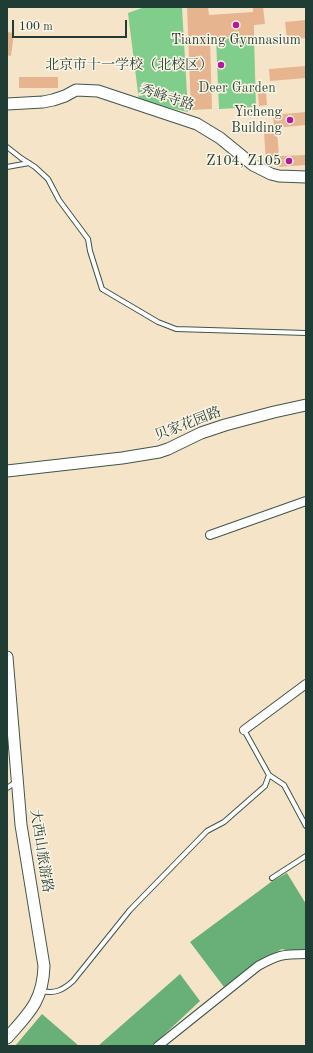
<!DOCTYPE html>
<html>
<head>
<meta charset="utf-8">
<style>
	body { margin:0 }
	#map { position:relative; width:313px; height:1053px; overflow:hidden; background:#f6e4c9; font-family:"Old Standard TT",serif }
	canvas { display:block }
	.frame { position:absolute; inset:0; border:8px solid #1f3d34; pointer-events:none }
	.scale { position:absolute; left:12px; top:20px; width:115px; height:18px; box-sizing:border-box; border:2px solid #1f3d34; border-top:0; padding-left:5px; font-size:12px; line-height:14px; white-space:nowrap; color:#1f3d34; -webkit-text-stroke:3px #fcf5e5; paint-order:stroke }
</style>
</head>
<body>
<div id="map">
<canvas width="313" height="1053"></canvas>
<div class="frame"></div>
<div class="scale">100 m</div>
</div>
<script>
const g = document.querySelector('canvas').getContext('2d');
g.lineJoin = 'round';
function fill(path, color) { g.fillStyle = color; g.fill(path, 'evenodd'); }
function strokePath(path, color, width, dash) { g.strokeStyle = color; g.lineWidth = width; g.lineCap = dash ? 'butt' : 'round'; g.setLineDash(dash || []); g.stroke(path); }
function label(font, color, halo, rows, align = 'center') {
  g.font = font + ' "Old Standard TT","Noto Serif SC",serif'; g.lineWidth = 3; g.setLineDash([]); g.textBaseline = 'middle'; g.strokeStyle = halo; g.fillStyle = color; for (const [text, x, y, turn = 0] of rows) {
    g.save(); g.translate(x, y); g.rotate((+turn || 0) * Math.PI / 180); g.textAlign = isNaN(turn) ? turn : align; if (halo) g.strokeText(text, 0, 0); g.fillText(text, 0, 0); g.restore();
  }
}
const green = new Path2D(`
	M182,7l6,105 -49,-11 -11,-88 14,-5z
	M254,37l2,70 -37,2 -3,-70z`);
const forest = new Path2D(`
	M287,873l19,31v47l-7,3 -17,-5 -28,15 -30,23 -34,-45 81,-60z
	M180,974l20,27 -48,45h-54z
	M42,1014l37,32h-64z`);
const building = new Path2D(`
	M187,7h21l1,8 44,-3v-5h10l2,17 -11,1v11l-44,2 2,71 -21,1z
	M306,20v18l-19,2 -2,-18z
	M7,32l7,1 -3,23 -4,-1z
	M306,66v12l-36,3 -1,-12z
	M19,77h39v11h-39z
	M266,92l1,13 -8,1 -1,-13z
	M306,112v13l-32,3 -1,-13z
	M277,131l2,25 27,-1v10l-29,2v-5l-11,1 -2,-31z`);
const lane = new Path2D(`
	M7,147l14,11 14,9 13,12 11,21 29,39 2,12 12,38 56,33 18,7 130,4
	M7,167l22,-4
	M269,775l15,10 22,41
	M7,788l9,-6
	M272,878l34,-22
	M42,991c13,3 21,-1 31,-10l57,-71 77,-79 17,-9 41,-36 4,-11 -25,-45`);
const street = new Path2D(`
	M210,535l96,-34
	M244,730l62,-46
	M158,1046l100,-80c20,-11 24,-12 48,-12`);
const secondary = new Path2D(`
	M7,104l36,-2 10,-2 12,-4 11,-6 22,1 99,33 23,14 33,27 18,9 8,2 27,1
	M7,471l115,-13 37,-6 9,-3 33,-16 24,-8 49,-13 32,-7
	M7,657l14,168 23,141c-1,35 -15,47 -37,72`);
const markers = [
	[236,25,4,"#b5179e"],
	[221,65,4,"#b5179e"],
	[290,120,4,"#b5179e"],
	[289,161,4,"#b5179e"]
];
const poiNames = [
	["Tianxing Gymnasium",236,40,"center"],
	["北京市十一学校（北校区）",213,65],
	["Yicheng",282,112],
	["Building",282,128],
	["Z104, Z105",281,161]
];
const parkNames = [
	["Deer Garden",237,88]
];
const streetNames = [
	["秀峰寺路",167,98,18],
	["贝家花园路",188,424,-21],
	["大西山旅游路",41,851,81]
];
fill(green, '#81cd8b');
fill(forest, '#68b077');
fill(building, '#e6b48e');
strokePath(lane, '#3f564a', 6);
strokePath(street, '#3f564a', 10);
strokePath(secondary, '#3f564a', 13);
strokePath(lane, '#fff', 4);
strokePath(street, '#fff', 8);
strokePath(secondary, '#fff', 11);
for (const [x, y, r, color] of markers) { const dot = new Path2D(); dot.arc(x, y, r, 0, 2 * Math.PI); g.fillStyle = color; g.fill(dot); strokePath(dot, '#fcf5e5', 1.5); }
label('14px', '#1f3d34', '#fcf5e5', poiNames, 'right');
label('14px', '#335a45', '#fcf5e5', parkNames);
label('14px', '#1f3d34', '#fcf5e5', streetNames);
</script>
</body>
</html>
